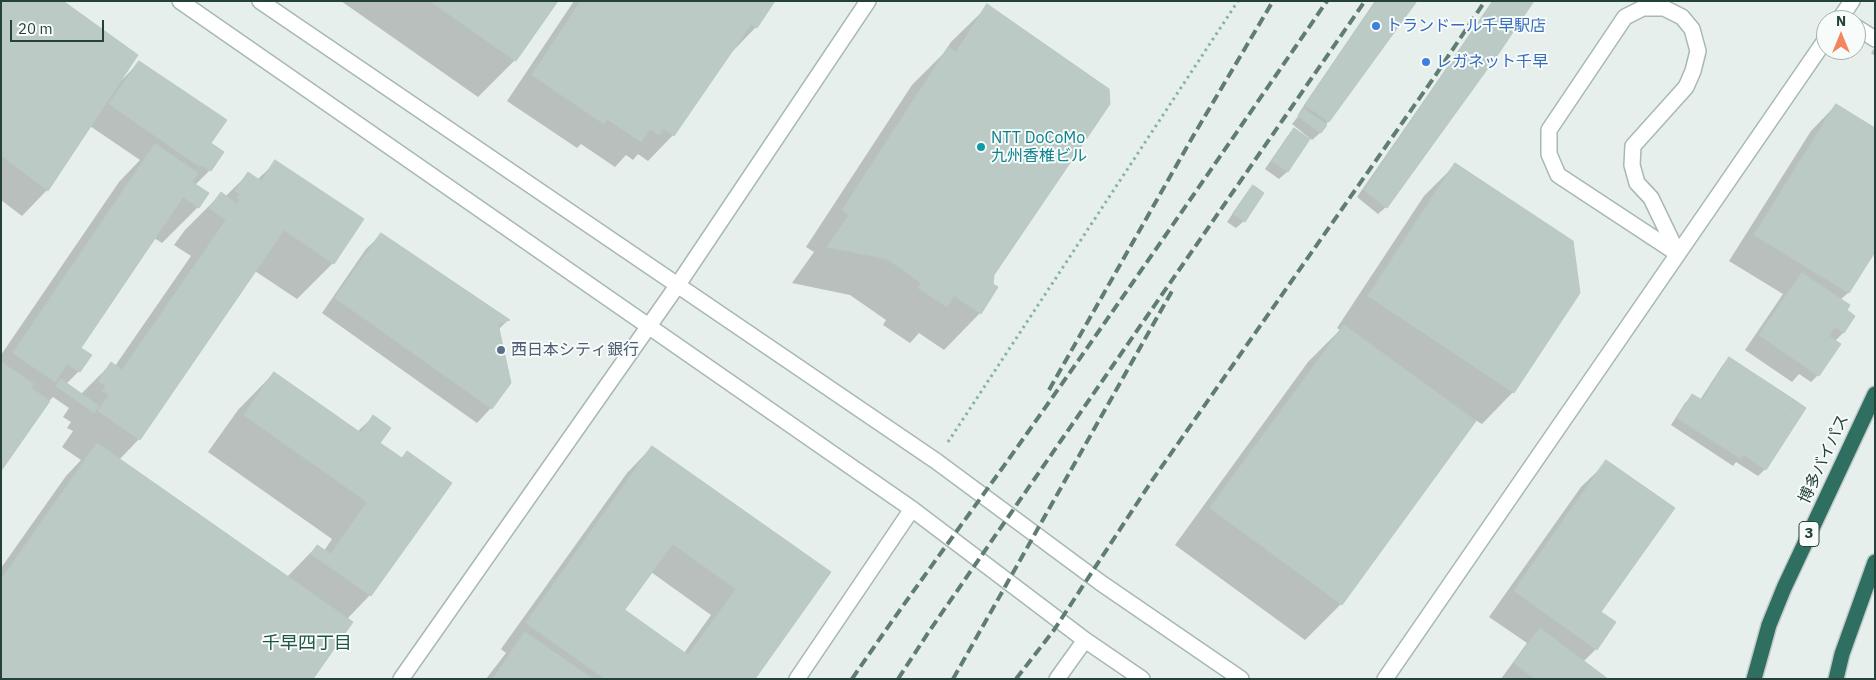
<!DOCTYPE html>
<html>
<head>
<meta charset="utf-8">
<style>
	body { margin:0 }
	#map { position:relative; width:1876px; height:680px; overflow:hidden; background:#e6efeb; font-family:"IBM Plex Sans",sans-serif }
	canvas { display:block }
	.frame { position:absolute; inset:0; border:2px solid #24423a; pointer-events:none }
	.north { position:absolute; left:1816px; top:10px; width:50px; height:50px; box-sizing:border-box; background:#f7fbf9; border:1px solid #a3b1ad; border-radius:50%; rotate:0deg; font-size:14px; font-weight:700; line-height:20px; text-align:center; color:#24423a }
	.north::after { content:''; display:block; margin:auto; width:18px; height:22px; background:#f4845f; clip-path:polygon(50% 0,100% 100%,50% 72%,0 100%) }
	.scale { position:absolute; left:10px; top:20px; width:94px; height:22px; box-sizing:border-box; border:2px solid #24423a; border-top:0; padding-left:6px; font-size:15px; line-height:18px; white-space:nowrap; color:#24423a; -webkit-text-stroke:4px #f7fbf9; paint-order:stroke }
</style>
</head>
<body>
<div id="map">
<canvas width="1876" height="680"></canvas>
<div class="frame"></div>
<div class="north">N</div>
<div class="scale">20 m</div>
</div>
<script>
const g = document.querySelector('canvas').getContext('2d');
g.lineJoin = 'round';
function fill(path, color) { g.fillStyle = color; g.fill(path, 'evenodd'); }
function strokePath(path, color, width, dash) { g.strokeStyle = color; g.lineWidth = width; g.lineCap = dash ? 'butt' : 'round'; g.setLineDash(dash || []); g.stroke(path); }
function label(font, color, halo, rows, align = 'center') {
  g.font = font + ' "IBM Plex Sans","Noto Sans JP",sans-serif'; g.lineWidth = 4; g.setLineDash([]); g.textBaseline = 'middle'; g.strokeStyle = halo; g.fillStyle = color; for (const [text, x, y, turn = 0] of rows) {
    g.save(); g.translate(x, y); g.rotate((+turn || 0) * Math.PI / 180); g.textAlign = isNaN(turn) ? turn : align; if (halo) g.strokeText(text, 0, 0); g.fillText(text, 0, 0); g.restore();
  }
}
const shadow = new Path2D(`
	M1,1l121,79 17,-18 70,82 1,26 -15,15 3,22 -36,36 -8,-5 -75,110v23l-13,13 15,10 30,-30 4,2 76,-110 -17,-11 11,-15 36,-36 4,3 23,-23 9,6 19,-18 57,101 -36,36 -42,-28 -116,168 -20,21 168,117 30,-31 7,5 8,-12 -124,-87 30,-42 36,-37 83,59 16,-15 6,26 -9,152 -23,24 -346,60v-111l65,-92 15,-16 -19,-13 11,-16 -6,-3 4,-6 -8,-5 6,-9 -16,-11 -7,7 -45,65v-114l118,-173 21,-22 -50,-34 -43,64 -25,26 -21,-16z
	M341,1h215l-41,59 -37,37z
	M574,1h200l-18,26 -25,26 -58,82 -25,26 -10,-7 -5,6 -7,-5 -11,12 -34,-23 -4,4 -70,-47z
	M1375,1h40l-95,132 -8,7 -20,-16 8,-10 -1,-1z
	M1493,1h40l-147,206 -8,7 -21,-17z
	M988,6l5,268 -13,39 -36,37 -25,-17 -9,10 -27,-18 3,-5 -36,-25 -58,-12 22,-31 -8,-5 106,-162 32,-32 7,-11z
	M1875,47v9l-4,-3z
	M1836,105l39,144 -27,44 -8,7 5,10 9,6 -11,17 -8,8 -17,34 -7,7 -12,-8 -7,8 -47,-32 38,-56 -54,-33 82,-130z
	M1294,130l14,9 -21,33 -8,7 -14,-10 22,-32z
	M1455,165l58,227 -31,32 -7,-4 -134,184 -36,36 -130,-95 133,-183 32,-32 -3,-2 87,-132z
	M1253,187l-9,34 -8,7 -9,-6 19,-28z
	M381,235l127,85 -10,10 -7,78 -14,15 -155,-110 44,-64z
	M1729,359l36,110 -7,7 -22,-14 -3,4 -62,-41 14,-22 8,-7 7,4 22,-34z
	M652,447l177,125 -76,107h-267l20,-26 -5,-4 126,-176zM651,572l60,43 -27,38 -61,-43z
	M1607,462l-11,187 -13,13 23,17h-105l26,-36 -38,-26 92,-130z`);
const building = new Path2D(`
	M1,1h62l75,54 -90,136 -47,-36z
	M430,1h128l-42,60z
	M581,1h194l-18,27 -6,-4 -77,112 -11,-7 -4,6 -9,-6 -9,13 -34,-23 -3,5 -72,-49z
	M1376,1h41l-88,121 -24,-17z
	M1493,1h41l-35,52 -112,155 -23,-18z
	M987,4l122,85 1,15 -116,171 -1,9 5,3 -17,27 -27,-18 -7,11 -29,-19 3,-5 -34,-24 -60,-12 22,-32 -7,-5 106,-163 8,5z
	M139,61l88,59 -16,23 13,9 -13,19 -9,-6 -2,2 -91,-63z
	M1836,104l39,24v124l-26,41 -95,-58z
	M1304,109l23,16 -6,8 -23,-17z
	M1294,128l16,11 -22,33 -16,-11z
	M155,144l43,29 -6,9 17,11 -10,15 -16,-11 -102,151 11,7 -12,17 -13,-8 -12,18 -42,-29z
	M275,160l89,59 -30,45 -50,-34 -144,210 -42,-29 11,-16 -7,-4 4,-5 -8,-5 13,-19 11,8 104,-150 -17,-12 12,-16 16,12 2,-4 -2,-2 3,-4 -5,-3 13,-19 13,9z
	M1455,163l118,78 7,52 -66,100 -146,-97z
	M1253,185l11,8 -19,29 -12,-8z
	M381,233l129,87 -12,4 13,59 -19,26 -157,-111z
	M1802,273l48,32 -3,5 8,6 -11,17 -9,-6 -28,41 -48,-33z
	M1344,325l132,96 -134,184 -132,-97z
	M1829,336l12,8 -22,32 -12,-8z
	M1729,357l67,44 -41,62 -11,-8 -3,4 -64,-41 15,-24 10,6z
	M1,362l33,22 -3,4 19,13 -49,70z
	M274,372l87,61 12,-18 18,13 -11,15 22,15 5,-7 45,32 -81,113 -60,-42 6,-9 14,9 36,-52 -123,-87z
	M61,379l38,27 -5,7 -38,-27z
	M1796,401l10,7 -40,62 -11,-7z
	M97,443l256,179 -40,57h-312v-99z
	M652,446l179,126 -76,107h-150l-79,-56zM673,544l63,45 -48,66 -63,-45z
	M1606,460l69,48 -74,104 15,10 -19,28 -83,-59z
	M1540,628l68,51h-73l-21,-16z
	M525,632l68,47h-100z`);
const path = new Path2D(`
	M948,442l290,-441`);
const minor = new Path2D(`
	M180,1l732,508 173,131 57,39
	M260,1l676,460 165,122 140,96
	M1643,8h21l18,9 10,12 6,22 -5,20 -7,16 -53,59 -1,19 5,18 14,15 27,56 -120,-79 -9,-21v-24l76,-113z
	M1839,20l13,-19
	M1856,27l19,12
	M401,679l276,-393 191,-285
	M797,679l115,-170
	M1057,679l28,-39
	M1385,679l441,-640`);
const highway = new Path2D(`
	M1754,679l15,-54 15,-37 91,-194
	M1836,679l6,-25 33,-92`);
const rail = new Path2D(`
	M1049,390l143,-252 81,-137
	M852,679c57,-84 118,-165 176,-247 101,-143 200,-287 299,-431
	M898,679l32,-49 435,-629
	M953,679l219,-388
	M1016,679l38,-49 97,-148 284,-406 50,-75`);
const markers = [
	[1376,26,5,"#3f7fe0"],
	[1426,62,5,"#3f7fe0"],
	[981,147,5,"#0f9aa8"],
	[501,350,5,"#5c6f8a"]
];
const shields = [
	[1809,534,20]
];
const shieldNames = [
	["3",1809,534]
];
const shopNames = [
	["トランドール千早駅店",1386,26],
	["レガネット千早",1436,62]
];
const cultureNames = [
	["NTT DoCoMo",991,138],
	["九州香椎ビル",991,156]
];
const serviceNames = [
	["西日本シティ銀行",511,350]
];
const streetNames = [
	["博多バイパス",1824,459,-65]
];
const neighbourhoodNames = [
	["千早四丁目",307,644]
];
fill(shadow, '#0003');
fill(building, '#bbcac4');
strokePath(building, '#b8c9c2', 1);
strokePath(minor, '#a8b8b2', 18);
strokePath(highway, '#c2cac8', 18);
strokePath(path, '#86b3a5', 3, [2.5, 4]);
strokePath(minor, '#fff', 15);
strokePath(highway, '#2f6f62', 15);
strokePath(rail, '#5f7d75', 4, [10, 5]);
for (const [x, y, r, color] of markers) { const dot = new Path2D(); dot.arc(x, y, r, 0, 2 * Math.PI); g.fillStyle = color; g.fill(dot); strokePath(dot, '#f7fbf9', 2); }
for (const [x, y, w] of shields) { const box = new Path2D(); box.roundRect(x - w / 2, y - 12.5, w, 25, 4); g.fillStyle = '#f7fbf9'; g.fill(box); strokePath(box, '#24423a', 1); }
label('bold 15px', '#24423a', null, shieldNames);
label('16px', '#366cbe', '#f7fbf9', shopNames, 'left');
label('16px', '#0d838f', '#f7fbf9', cultureNames, 'left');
label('16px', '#4e5e75', '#f7fbf9', serviceNames, 'left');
label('16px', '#24423a', '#f7fbf9', streetNames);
label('18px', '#1f5548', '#f7fbf9', neighbourhoodNames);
</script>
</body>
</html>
